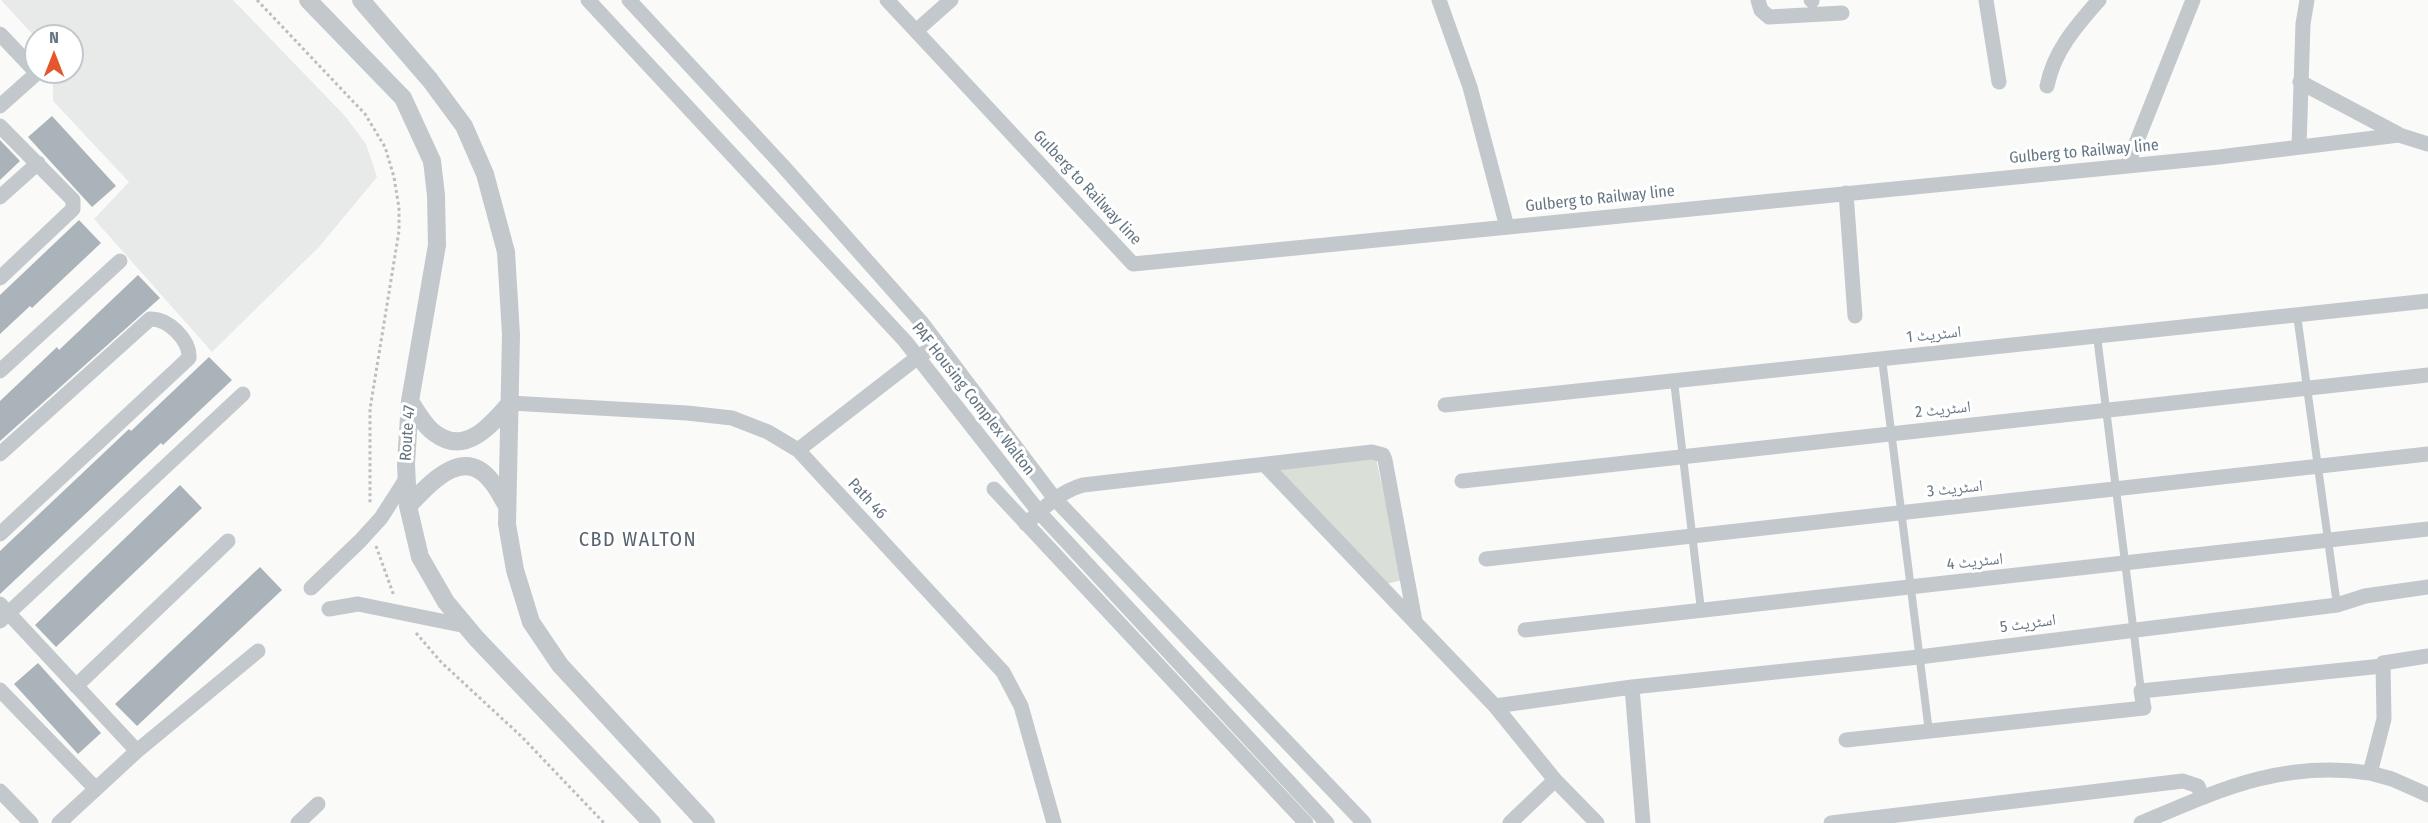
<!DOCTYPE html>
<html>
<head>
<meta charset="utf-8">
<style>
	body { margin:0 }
	#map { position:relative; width:2428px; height:823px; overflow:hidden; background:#fafaf8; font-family:"Fira Sans Condensed",sans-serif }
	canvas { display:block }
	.north { position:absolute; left:24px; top:24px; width:60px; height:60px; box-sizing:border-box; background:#fff; border:2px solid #c1c8cd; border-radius:50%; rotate:0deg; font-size:16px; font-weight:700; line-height:24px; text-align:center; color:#657683 }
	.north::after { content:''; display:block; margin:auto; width:21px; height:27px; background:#e4572e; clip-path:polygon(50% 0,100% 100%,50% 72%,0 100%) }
</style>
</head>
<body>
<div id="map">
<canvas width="2428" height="823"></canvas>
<div class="north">N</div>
</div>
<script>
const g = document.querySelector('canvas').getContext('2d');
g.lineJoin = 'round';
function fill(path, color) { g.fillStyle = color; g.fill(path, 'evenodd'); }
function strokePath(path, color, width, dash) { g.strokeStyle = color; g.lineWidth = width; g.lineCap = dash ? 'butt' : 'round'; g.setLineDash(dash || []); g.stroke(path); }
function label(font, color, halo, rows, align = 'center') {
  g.font = font + ' "Fira Sans Condensed","Noto Naskh Arabic",sans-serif'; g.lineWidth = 6; g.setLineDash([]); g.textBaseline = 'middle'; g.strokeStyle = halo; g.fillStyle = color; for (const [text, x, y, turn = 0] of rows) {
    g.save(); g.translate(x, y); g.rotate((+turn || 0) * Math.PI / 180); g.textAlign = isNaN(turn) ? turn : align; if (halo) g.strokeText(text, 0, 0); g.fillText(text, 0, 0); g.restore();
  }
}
const built = new Path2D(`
	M1,0h232l112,116 21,28 11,33 -58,70 -107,105 -118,-133 35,-37 -76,-81v-29h19v-36h-36v2z`);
const green = new Path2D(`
	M1376,459l27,121 -17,4 -108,-115z`);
const building = new Path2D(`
	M52,116l64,70 -24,21 -64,-70z
	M0,140l20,21 -20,19z
	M79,220l22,23 -69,65 -2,-2 -30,28v-39z
	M138,275l22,23 -160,143v-40l57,-54 2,3z
	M209,357l23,23 -69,65 -2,-2 -161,151v-43l129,-122 2,2z
	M180,485l22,23 -146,139 -21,-22z
	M260,567l22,23 -145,136 -22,-22z
	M38,663l63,70 -23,21 -64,-70z`);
const path = new Path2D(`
	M257,0l108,114 20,33 9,30 5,31v23l-29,178v95
	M376,546l18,50
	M416,633l26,30 80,74 82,86`);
const service = new Path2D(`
	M2297,315l40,290
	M2097,336l44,355
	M1882,359l47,373
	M1674,381l27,229`);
const minor = new Path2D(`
	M588,0l317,341 134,171 288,311
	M629,0l154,166 139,157 133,176 309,324
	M887,0l246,264 1086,-107 180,-22 29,9
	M1439,0l31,87 37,140
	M1758,0l3,10 8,7 73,-4
	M1811,0l1,1
	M1986,0l13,82
	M916,31l35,-31
	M0,34l37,39 -37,33
	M2300,82l98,52
	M2047,86c7,-35 29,-60 52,-86
	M0,126l73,74v9l-73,69
	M2299,147l4,-123 4,-24
	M2127,166l66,-166
	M1846,193l9,123
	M0,197l38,-34
	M0,371l120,-110
	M510,403l177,10 45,5 36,14 30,18 205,222 18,34 33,117
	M1445,405l983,-104
	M798,450l120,-93 20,-13
	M0,454l150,-135c18,-1 40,21 39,39l-189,176
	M1265,465l230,241 60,74 42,43
	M1462,481l966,-106
	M994,489l312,334
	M1026,524c17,-16 35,-33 57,-39l289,-33 11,3 2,5 30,161
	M1486,559l942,-105
	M311,588l49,-47 21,-23 25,-39
	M0,604l137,147
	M329,609l29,-5 108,22
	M0,621l243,-227
	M1525,630l903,-101
	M2428,656l-45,7 1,56 -14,54 22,6 36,16
	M76,686l152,-145
	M1632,687l287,-30 418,-52 28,-9 63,-9
	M0,690l96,99
	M1495,706l137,-19 11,136
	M1846,740l298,-32 -3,-17 241,-25
	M0,791l31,32
	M59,823l78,-72 121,-100
	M298,823l20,-19
	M1510,823l45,-43
	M1831,823l352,-42 15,5 4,11
	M2141,823c78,-33 141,-63 229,-50`);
const tertiary = new Path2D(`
	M308,0l95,98 29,63 4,34 1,50 -27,156 -4,63 2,42 12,51 26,45 30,36 176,185
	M361,0l69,80 34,46 21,48 21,78 5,83 -4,189 8,46 16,52 29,43 146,158
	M410,401c7,11 15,26 26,33 30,22 56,-10 74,-31
	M408,506c22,-22 55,-62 84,-24 6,7 10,16 15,24`);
const streetNames = [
	["Gulberg to Railway line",2084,152,-5],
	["Gulberg to Railway line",1087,188,47],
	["Gulberg to Railway line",1600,199,-6],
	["اسٹریٹ 1",1934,335,-6],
	["PAF Housing Complex Walton",973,399,52],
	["اسٹریٹ 2",1943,410,-6],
	["Route 47",408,433,-86],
	["اسٹریٹ 3",1955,489,-6],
	["Path 46",867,499,47],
	["اسٹریٹ 4",1975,562,-6],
	["اسٹریٹ 5",2028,624,-8]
];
const quarterNames = [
	["CBD WALTON",638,540]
];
fill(built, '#e8e9e9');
fill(green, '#dadfd7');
fill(building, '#aab3b9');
strokePath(path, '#bbbfc2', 3, [3, 3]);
strokePath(service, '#c3c8cc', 8);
strokePath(minor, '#c3c8cc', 15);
strokePath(tertiary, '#c3c8cc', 18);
label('16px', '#657683', '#fff', streetNames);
g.letterSpacing = '1.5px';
label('20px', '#57646e', '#fff', quarterNames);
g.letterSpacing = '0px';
</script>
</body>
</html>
